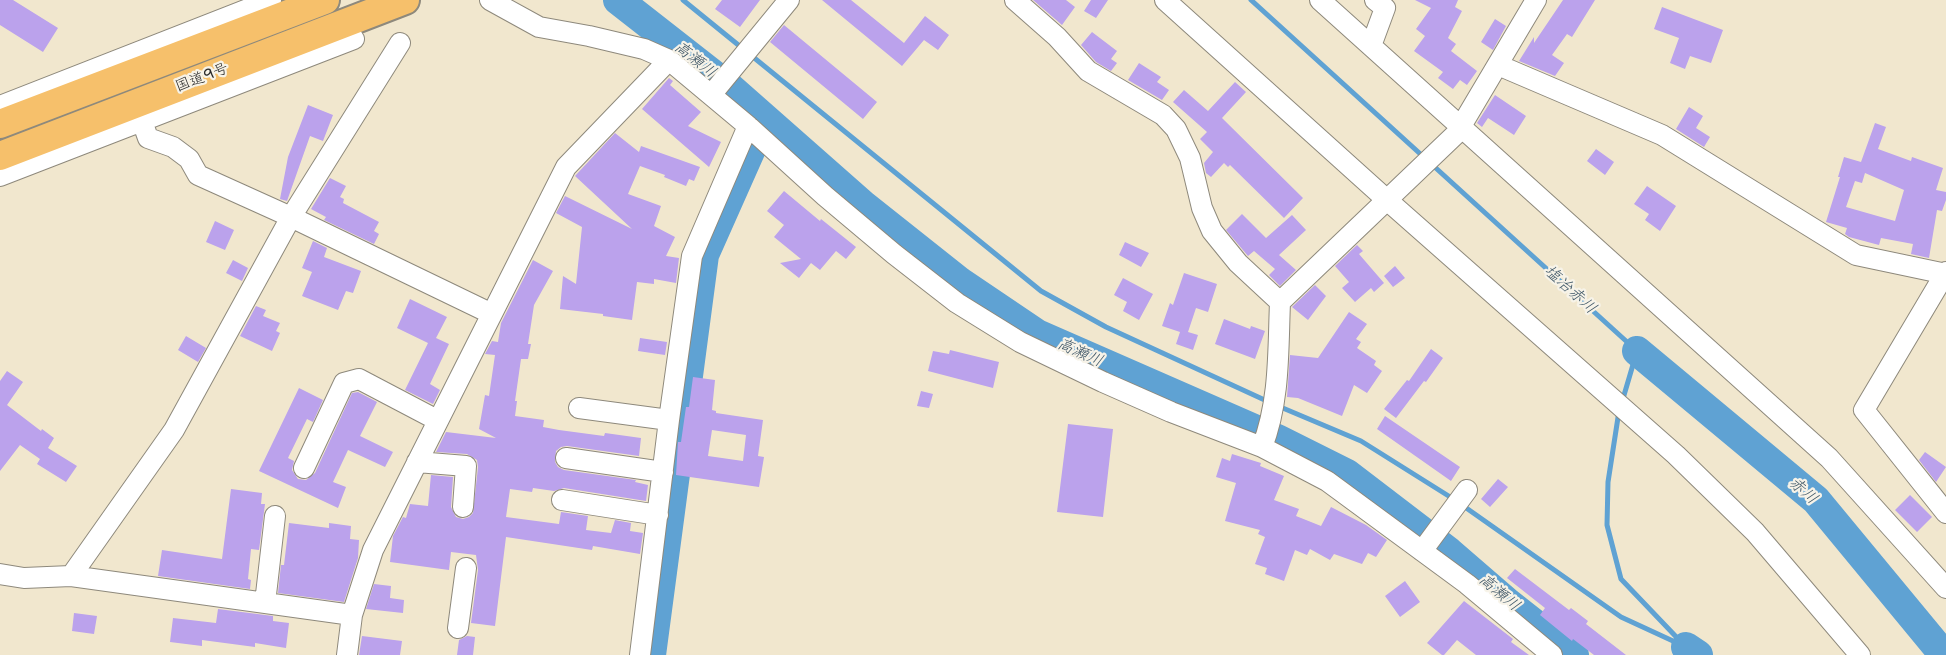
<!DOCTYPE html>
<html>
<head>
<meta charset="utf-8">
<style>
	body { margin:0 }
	canvas { display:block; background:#f1e7ce }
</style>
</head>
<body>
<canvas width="1946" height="655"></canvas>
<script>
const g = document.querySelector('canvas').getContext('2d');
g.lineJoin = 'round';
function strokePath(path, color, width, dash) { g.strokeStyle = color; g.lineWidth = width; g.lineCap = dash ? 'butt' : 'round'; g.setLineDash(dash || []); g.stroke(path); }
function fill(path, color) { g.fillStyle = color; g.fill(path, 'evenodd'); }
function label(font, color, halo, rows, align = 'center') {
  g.font = font + ' "Shantell Sans","Klee One",sans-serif'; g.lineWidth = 4.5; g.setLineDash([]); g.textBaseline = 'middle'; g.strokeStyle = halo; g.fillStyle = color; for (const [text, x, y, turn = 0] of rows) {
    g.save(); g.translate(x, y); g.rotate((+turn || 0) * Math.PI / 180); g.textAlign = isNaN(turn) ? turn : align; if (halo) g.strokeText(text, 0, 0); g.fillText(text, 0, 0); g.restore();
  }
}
const stream = new Path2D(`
	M683,0l358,291 65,36 163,75
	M1251,0l386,351 -15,51
	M1278,406l83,35 94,59
	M1619,411l-11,71 -1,43 14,54 62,65
	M1462,505l159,112 65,30`);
const river = new Path2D(`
	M618,0l110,86 135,119 97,77 77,52 240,105 70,35 102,78 59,51 66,52
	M1637,351l179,149 128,155
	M1686,647l12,8
	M651,655l53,-400 60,-135`);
const building = new Path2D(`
	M0,0h13l45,28 -15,24 -43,-27z
	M722,0h38l-20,27 -25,-18z
	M822,0h29l53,43 21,-27 24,19 -11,15 -14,-10 -22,26z
	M1033,0h33l9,7 -13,18z
	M1091,0h17l-12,18 -12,-7z
	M1415,0h43l-3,7 7,4 -14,27 8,6 -5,7 26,20 -10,14 -7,-5 -7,9 -15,-11 5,-6 -29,-21 11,-15 -9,-7 15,-21z
	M1563,0h32l-23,37 -5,-3 -15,21 12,8 -9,13 -36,-15 15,-24v6z
	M1662,7l61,23 -12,33 -21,-7 -5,13 -15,-6 9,-25 -25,-9z
	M1495,19l11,7 -13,24 -12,-8z
	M784,25l93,77 -14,17 -93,-77z
	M1092,32l25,19 -6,8 6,4 -6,8 -15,-9 -15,-17z
	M1139,63l22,14 -4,5 12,8 -7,10 -34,-20z
	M669,78l4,3 -3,4 31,27 -13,14 33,16 -12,25 -67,-58z
	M1235,82l11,10 -24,26 81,80 -19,20 -54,-53 -2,2 -4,-4 -13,14 -5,-4 -2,-10 9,-11 -13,-13 7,-7 -34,-30 11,-12 24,21z
	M1495,95l31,21 -12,19 -26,-17 -6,9 -5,-4z
	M308,105l25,10 -10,26 -13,-5 -23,65 -7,-2 8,-42z
	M1689,107l14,9 -7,12 14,9 -6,10 -28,-18z
	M1875,123l11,4 -8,22 33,12 1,-4 31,11 -7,22 10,2v8l-4,11 -5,-1 -8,48 -18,-4 2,-10 -32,-6 -2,7 -30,-8 -4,-3 2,-6 -21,-6 14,-45h-2l6,-20 17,5zM1865,173l39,17 -9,31 -49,-14 9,-26 7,2z
	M615,133l24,19 2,-6 59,21 -6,14 -5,-2 -3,7 -22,-9 1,-2 -25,-9 -12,28 33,12 -7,20 21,11 -9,19 13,2 -3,25 -22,-4v5l-17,-2 -5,38 -29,-4v-2l-43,-5 3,-33 13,8 6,-57 -26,-14 9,-17 67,33 -57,-53z
	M1596,149l18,13 -9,13 -18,-14z
	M330,178l16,8 -6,11 4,2 -1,4 36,19 -5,9 5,3 -5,10 -50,-24 2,-3 -15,-8z
	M1647,186l29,20 -16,25 -15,-11 4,-6 -15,-10z
	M784,191l36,30 1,-2 35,28 -10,12 -10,-8 -16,19 -9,-7 -12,15 -19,-15 21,-4 -27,-22 10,-12 -17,-14z
	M1242,214l24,24 26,-23 14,15 -27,25 17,15 -16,16 -11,-11 6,-6 -21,-18 -6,5 -22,-26z
	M215,221l19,9 -9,20 -19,-8z
	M313,241l14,7 -3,9 37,14 -8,22 -7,-2 -8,19 -36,-14 10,-24 -10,-4z
	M1125,242l24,11 -8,14 -22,-12z
	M1357,245l6,6 -4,3 25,29 -10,9 -3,-4 -16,14 -13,-14 7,-6 -14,-16z
	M233,260l15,8 -6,13 -16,-8z
	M533,260l20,11 -19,34 -6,39h3l-3,15h-7l-6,42h2l-2,15 29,4 -1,7 16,3 45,6 1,-3 36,5 -2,18 -72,-10 -6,1 -5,4 -1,11 3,5 6,3 72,10 -1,2 13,3 -2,16 -82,-13 -10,3 -21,-3 -1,4 -22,-3 -4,28 53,7 2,-12 27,4 -2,14 25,3 4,-13 16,3 -1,8 13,2 -3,21 -47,-8 -1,4 -86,-13 -11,89 -24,-3 7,-53 -2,-15 -25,-3 -2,18 -59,-8 3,-26 10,-19 3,1 4,-14 18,2 3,-31 22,2 -2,30 5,10 7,2 6,-2 4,-4 5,-46 -1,-7 -10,-6 -31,-2 10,-20 50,6 -17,-9 6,-34 4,1 6,-41 -10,-1 7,-13 6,1 3,-19z
	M1395,266l10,12 -12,9 -9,-11z
	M1184,273l33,11 -9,28 -12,-4 -8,24 10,3 -5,15 -17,-6 4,-12 -18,-6 8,-23 3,2z
	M1123,278l30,16 -14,26 -16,-9 4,-9 -13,-7z
	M1315,285l11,11 -18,24 -16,-13z
	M410,299l37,18 -11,21 13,6 -19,40 10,6 -7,14 -28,-14 23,-47 -31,-15z
	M256,306l10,4 -3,6 17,7 -4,8 4,2 -8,18 -32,-15z
	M1349,312l18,12 -11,15 5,3 -4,6 19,13 -2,4 8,6 -15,22 -13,-8 -12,31 -44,-18 -11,-1 3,-42 28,3z
	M1224,319l26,10 1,-3 14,5 -10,28 -40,-15z
	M186,336l20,12 -8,14 -20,-12z
	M640,338l27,4 -2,13 -27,-4z
	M1431,349l12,9 -17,24 -2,-1 -28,37 -12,-9 23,-29 2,1z
	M950,350l49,12 -6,26 -65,-17 5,-20 16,3z
	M7,371l16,11 -16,23 34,26 1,-2 12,9 -6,10 29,18 -11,16 -29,-18 3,-5 -20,-14 -20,26v-90z
	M693,377l22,3 -3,30 4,1v2l47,7 -5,36 6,1 -5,30 -83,-12 2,-33h3l5,-35h3zM712,430l34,5 -3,26 -35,-5z
	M299,388l24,12 -10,22 -6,-3 -19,39 6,3 -2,9 6,9 8,1 9,-7 37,-80 6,-1 19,10 -17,34 33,16 -8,15 -37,-17 -15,32 13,5 -8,21 -79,-37z
	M921,391l12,3 -4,14 -12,-2z
	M1385,416l75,51 -9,14 -74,-52z
	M1068,424l45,5 -10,88 -46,-5z
	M1925,452l21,15 -10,15 -17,-22z
	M1232,454l29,9 -1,3 24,10 -10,24 25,9 -3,7 25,10 10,-19 35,18 21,15 -11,17 -8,-4 -6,11 -28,-10 -4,6 -20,-11 -3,6 -12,-5 -11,31 -19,-7 2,-6 -12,-4 10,-27 -7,-3 2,-4 -35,-9 11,-38 -20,-6 6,-19 8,3z
	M1498,479l10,8 -18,20 -9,-8z
	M231,489l31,4 -1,11h4l-6,46 -8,-1 -3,30 3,1 -1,9 -92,-13 4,-26 60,9z
	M1910,495l22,22 -15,15 -22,-22z
	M289,523l40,5v-5l22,3 -1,13 9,1 -1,18 -14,44 -66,-9 3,-28h3z
	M1515,569l54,41 2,-2 17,13 -2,3 40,31h-32l-21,-16 -1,2 -32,-26 5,-7 -38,-30z
	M1405,581l15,21 -20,15 -15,-21z
	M374,584l17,2 -1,12 14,2 -1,13 -37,-4z
	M1464,601l49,38 -2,3 18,13h-53l-19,-15 -13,15h-2l-15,-12z
	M218,609l55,7v5l16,2 -3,25 -31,-5v4l-53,-7v6l-32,-4 3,-24 43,5z
	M74,613l23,3 -3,18 -22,-3z
	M362,636l40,5 -2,14h-41z
	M467,636l8,1 -2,18h-16l2,-15z`);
const minor = new Path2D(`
	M490,0l49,27 50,9 55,13 25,11 79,66 77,70 69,58 63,49 63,39 83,40 68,30 91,35 65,34 140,103 85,71
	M1015,0l42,37 31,34 75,44 13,14 14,29 12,50 10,23 26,32 42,39
	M1165,0l222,200 289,255 79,77 105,123
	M1320,0l509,458 117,130
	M1371,46l14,-38 -10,-8
	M1498,65l164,70 194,120 90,19
	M711,95l78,-95
	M0,106l271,-106
	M142,121l6,17 25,9 16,12 9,16 93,42 109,-174
	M0,176l354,-137
	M1946,272l-82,138 82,103
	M579,408l90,12
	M1262,447c18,-46 16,-96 18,-145l177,-169 79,-133
	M566,458l97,14
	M417,462l49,4 -3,41
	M304,468l40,-85 15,-4 78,41
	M562,500l96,15
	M1422,551l45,-61
	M0,574l24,4 47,-2 281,39
	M71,576l103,-146 117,-213 201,97
	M265,603l10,-87
	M458,628l8,-60
	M347,655l5,-40 21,-65 193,-383 103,-107
	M640,655l29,-235 23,-164 56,-130`);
const highway = new Path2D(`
	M0,124l325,-124
	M0,156l405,-156`);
const streetNames = [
	["国道9号",202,78,-21]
];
const waterNames = [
	["高瀬川",695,60,38],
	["塩冶赤川",1570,290,42],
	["高瀬川",1080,353,24],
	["赤川",1803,491,42],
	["高瀬川",1499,593,40]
];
strokePath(stream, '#5fa2d3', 5);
strokePath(river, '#5fa2d3', 30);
fill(building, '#bba2ec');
strokePath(minor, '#8e897c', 22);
strokePath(highway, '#8e897c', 32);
strokePath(minor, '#fff', 20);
strokePath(highway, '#f6c06b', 28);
label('15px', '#2b2b2b', '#f7f3e8', streetNames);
label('italic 16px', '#3d5566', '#f7f3e8', waterNames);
</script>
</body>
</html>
